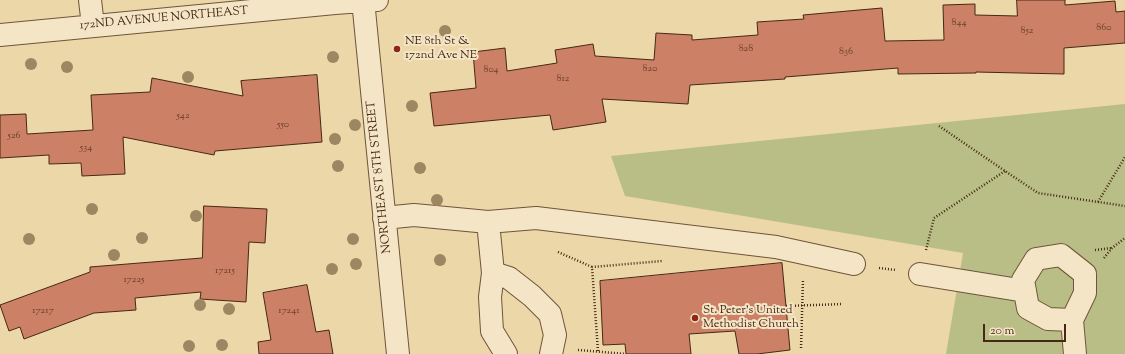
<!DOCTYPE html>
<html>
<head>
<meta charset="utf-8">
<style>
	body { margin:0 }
	#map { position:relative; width:1125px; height:354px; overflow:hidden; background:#ecd7a8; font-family:"Sorts Mill Goudy",serif }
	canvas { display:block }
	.scale { position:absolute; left:983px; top:324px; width:83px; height:18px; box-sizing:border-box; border:2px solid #462814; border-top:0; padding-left:5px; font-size:12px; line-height:14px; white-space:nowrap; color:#462814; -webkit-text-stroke:3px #f3e5c6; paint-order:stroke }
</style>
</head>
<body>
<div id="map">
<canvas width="1125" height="354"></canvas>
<div class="scale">20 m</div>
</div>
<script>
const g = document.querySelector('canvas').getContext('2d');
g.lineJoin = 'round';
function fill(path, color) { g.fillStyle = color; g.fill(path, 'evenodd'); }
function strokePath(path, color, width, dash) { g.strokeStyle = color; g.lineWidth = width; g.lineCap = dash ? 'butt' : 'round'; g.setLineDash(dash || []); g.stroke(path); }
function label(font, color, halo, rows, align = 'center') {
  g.font = font + ' "Sorts Mill Goudy",serif'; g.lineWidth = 4; g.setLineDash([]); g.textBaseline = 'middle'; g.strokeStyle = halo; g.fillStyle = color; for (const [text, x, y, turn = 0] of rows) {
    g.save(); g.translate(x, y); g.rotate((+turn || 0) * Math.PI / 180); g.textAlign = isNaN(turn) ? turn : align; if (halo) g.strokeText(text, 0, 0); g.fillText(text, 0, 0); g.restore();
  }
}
const green = new Path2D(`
	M1125,104v250h-179l17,-101 -338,-57 -14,-40z`);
const building = new Path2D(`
	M1017,0h48v5l50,-4 1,11 9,-1v32l-61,5v26l-88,-2v1l-78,1v-6l-113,9v2l-95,6 -2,19 -86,-5 4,23 -53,8 -3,-15 -116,11 -4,-33 46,-5 -3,-36 32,-4 2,23 50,-8 -2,-13 38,-6 2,12 59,4 2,-27 36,2v5l66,-5 -1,-13 47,-3 -1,-4 79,-7 3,33 59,-1 -1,-35 32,-1v11l42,1z
	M317,75l5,67 -107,9 -1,4 -91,-18 2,37 -43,2 -1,-13 -32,1v-9l-49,3v-43l26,-1 1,20 66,-4 -2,-35 59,-3 2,-14 91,18 -2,-15z
	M204,206l63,3 -2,34 -16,-1 -3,60 -46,-3 1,-7 -66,6 1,12 -42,3 -70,26 -4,-12 -11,4 -9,-26 90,-33v-5l112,-9z
	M782,263l8,87 -33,4h-18l-4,-23 -46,3 2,20h-65l-1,-10 -22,1 -3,-64z
	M307,285l9,47 13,-2 4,24h-74l-1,-12 13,-2 -8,-47z`);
const path = new Path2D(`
	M939,126l66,45 33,22 87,13
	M1098,202l27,-45
	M926,250l8,-32 71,-47
	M1095,250l17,-2
	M558,252l34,15
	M1104,258l8,-10 13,-10
	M879,268l17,2
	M786,306l57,-2
	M801,348l2,-69
	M578,350l48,4
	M598,351l-6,-84 70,-6`);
const minor = new Path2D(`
	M90,0l3,26
	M363,0l35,354
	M0,35l335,-32 42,-3
	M384,218l30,-3 74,7 48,-4 240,29 78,17
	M488,222l5,51 -3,24 2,34 14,23
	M493,273l16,5 23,18 18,18 5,21 -4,19
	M920,274l105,17
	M1072,320l-24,-1 -20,-11 -5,-28 13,-21 25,-4 24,19v19l-13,27 3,34`);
const trees = [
	[445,31],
	[333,57],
	[31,64],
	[67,67],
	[188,77],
	[412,106],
	[355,125],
	[335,139],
	[338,166],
	[420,168],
	[437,200],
	[92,209],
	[196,216],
	[142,238],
	[29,239],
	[353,239],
	[114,255],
	[440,260],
	[356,264],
	[332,269],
	[200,305],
	[229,309],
	[222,345],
	[189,346]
];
const markers = [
	[397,49,4,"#8f2418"],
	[695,318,4,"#8f2418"]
];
const numberNames = [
	["844",959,23],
	["860",1104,28],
	["852",1027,31],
	["828",746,49],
	["836",846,52],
	["820",650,69],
	["804",491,70],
	["812",563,79],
	["542",183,116],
	["550",283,125],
	["526",14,136],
	["534",86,148],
	["17215",225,271],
	["17225",134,280],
	["17217",43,311],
	["17241",289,311]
];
const streetNames = [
	["172ND AVENUE NORTHEAST",164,19,-5],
	["NORTHEAST 8TH STREET",380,177,-96]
];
const poiNames = [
	["NE 8th St &",405,42],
	["172nd Ave NE",405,56],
	["St. Peter's United",703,311],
	["Methodist Church",703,325]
];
fill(green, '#b9be87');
fill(building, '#cc8066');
strokePath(building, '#462814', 1);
strokePath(minor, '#705439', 24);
strokePath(path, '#462814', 2.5, [1, 2]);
strokePath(minor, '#f3e5c6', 22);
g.fillStyle = '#9d8763';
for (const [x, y] of trees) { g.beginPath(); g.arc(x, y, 6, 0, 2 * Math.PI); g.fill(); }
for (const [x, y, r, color] of markers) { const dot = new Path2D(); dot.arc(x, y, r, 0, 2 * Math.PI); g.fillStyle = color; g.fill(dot); strokePath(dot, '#f3e5c6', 1.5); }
label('10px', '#683e28', null, numberNames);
label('12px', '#462814', '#f3e5c6', streetNames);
label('12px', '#462814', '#f3e5c6', poiNames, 'left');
</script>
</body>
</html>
